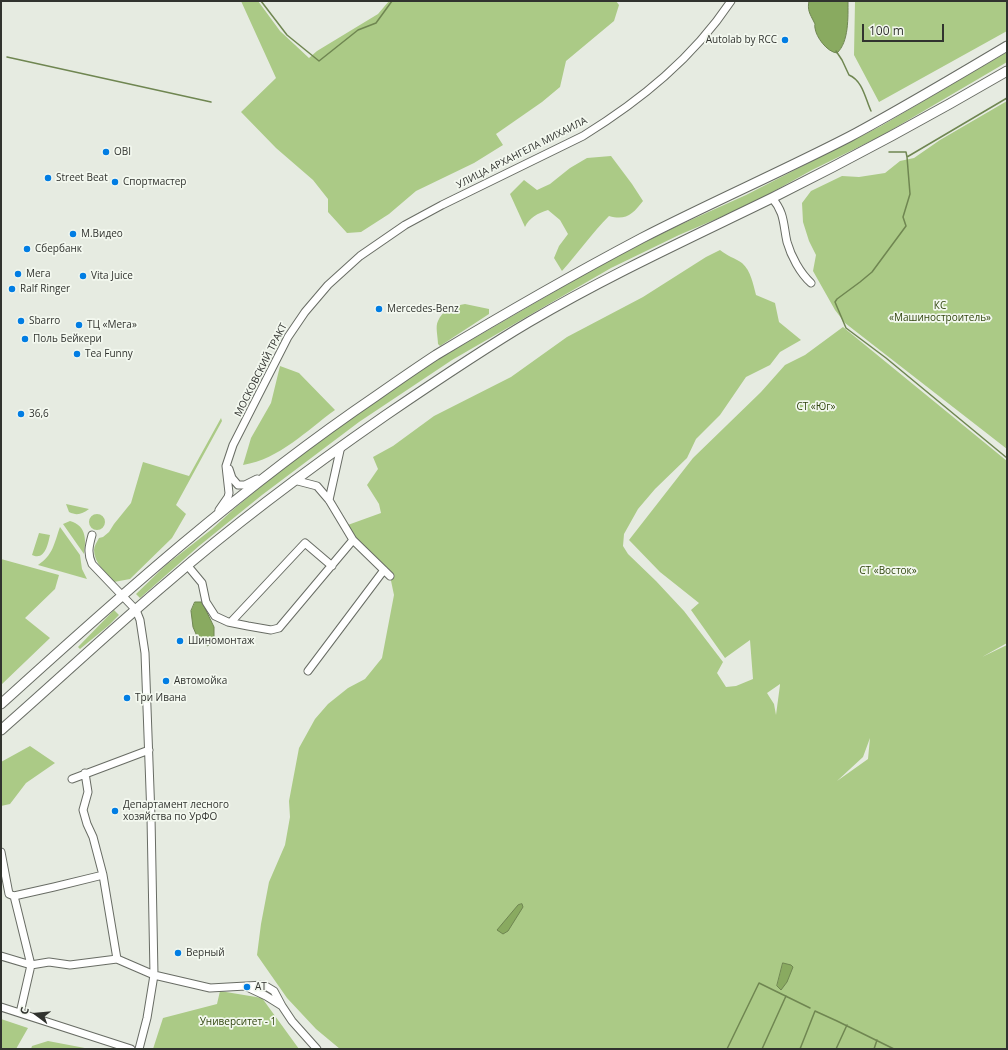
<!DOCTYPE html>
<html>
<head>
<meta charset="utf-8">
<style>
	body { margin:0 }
	#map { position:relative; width:1008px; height:1050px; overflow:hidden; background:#e6ebe1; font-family:"Open Sans",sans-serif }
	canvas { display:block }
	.frame { position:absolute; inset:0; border:2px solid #31332f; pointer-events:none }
	.north { position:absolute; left:16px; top:994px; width:40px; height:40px; -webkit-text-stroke:3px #f3f8ef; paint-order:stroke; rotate:286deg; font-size:11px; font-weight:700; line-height:16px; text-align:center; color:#31332f }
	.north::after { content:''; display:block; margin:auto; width:14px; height:18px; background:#31332f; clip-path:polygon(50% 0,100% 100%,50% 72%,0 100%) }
	.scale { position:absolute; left:862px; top:24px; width:82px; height:18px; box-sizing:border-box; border:2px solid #31332f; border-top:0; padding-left:5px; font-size:12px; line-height:14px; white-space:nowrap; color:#31332f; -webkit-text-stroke:3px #f3f8ef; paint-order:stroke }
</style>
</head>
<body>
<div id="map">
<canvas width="1008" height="1050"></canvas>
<div class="frame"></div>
<div class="north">С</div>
<div class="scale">100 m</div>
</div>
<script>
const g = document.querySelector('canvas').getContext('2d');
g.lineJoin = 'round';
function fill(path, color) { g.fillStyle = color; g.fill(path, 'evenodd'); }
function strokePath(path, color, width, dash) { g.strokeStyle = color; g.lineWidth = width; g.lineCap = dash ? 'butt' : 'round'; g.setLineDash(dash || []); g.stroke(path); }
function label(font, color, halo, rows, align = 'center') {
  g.font = font + ' "Open Sans",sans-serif'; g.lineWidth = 3.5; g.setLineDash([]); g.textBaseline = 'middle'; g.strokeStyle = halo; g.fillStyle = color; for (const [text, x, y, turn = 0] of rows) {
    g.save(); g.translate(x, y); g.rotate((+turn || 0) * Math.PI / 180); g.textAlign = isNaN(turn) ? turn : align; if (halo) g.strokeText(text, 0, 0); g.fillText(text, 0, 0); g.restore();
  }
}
const green = new Path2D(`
	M241,1h17l22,30 29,27 8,-7 61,-37 11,-13h227l3,4 -5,16 -48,40 -6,26 -18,15 -46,32 7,11 -29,18 -58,28 -27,23 -28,18 -14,1 -19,-21v-13l-15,-19 -37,-32 -35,-36 35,-34z
	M857,1h150v30l-128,71 -25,-47 1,-53z
	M1007,52v10l-5,3 -121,71 -69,34 -63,35 -70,30 -68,33 -159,92 -93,62 -97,73 -63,51 -59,52 -4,-4 30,-29 46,-36 23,-21 68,-56 27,-21 110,-73 145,-84 60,-32 28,-14 73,-33 135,-69z
	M1007,101v348l-162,-126 -10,-13 -22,-39 3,-16 -7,-14 -6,-19 -1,-19 9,-12 31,-15 17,1 26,-4 15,-12 14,-3 26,-18z
	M611,156l21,28 11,17c-10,13 -17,20 -34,15 -17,17 -31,37 -47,55l-8,-13 5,-12 9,-12 -8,-14 -12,-10c-10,3 -19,8 -23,17l-15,-33 14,-14 13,10 13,-6 20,-16 17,-10z
	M720,250c7,6 15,8 22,13 9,8 11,21 14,32l19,8 4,19 22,18 -21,12 -10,13 -24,12 -26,38 -24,24 -9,19 -32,31 -17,20 -14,25 -1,12 5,8 28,27 28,30 39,51 -6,11 9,14 10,-1 17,-7 -3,-39 -25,18 -34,-48 8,-7 -39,-31 -31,-32 64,-82 68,-66 24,-27 20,-10 38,-28 164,134v182l-25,14 25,-12v404h-667l-24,-20 -29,-31 -30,-43 4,-31 8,-42 16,-37 5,-28 -1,-16 10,-53 16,-29 13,-15 20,-16 17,-9 17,-21 12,-63 -4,-19 -37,-36 -8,-14 36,-13 -2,-9 -12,-19 11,-16 -5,-12 20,-11 41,-30 77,-39 56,-40 76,-40 63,-40zM780,684v1l-4,30 -2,-11 -7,-11zM870,738l-2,21 -31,22 26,-24z
	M465,304l24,5v5l-49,32 -2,-2c0,-7 -3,-18 0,-23 4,-11 17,-15 27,-17z
	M280,366l19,7 36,37c-28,20 -55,49 -92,55l8,-27 20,-35z
	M221,418l1,3 -46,84 10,9 -14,24 -42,41 -16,3c-8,-9 -20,-19 -20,-32 0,-4 3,-8 5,-12l4,-1 6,-5 5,-8 17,-21 12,-41 46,14z
	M66,504l23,5c-7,5 -12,7 -20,3z
	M89 522a8 8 0 1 1 16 0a8 8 0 1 1-16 0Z
	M70,521c17,5 16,19 14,33l-21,-30z
	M60,527l20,28 2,14 5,10 -49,-14c15,-10 16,-21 22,-38z
	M39,533l11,2c-2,9 -5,26 -18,20z
	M1,559l58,16 -4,14 -30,29 25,20 -49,47z
	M114,610l5,5 -11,11 -28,23 -2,-2z
	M30,746l25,17 -29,20 -16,21 -9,2v-44z
	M220,991l42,7 37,51h-146l10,-31 54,-14z
	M1,1019l27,9 -12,21h-15z
	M48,1041l42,8h-59l1,-3z`);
const water = new Path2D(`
	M809,1h39c0,16 1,41 -11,52 -10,-1 -21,-16 -22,-25 -1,-5 1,-2 -1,-6 -4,-8 -7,-12 -5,-21z
	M195,602h7l12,25v13l-6,6 -9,-5 -6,-14 -2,-16z
	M522,904l1,3 -15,24 -5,3 -6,-4 21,-25z
	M783,963l8,2 2,2 -6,15 -6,8 -4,-4z`);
const stream = new Path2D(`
	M261,1l26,34 32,26 39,-31 18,-7 16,-22
	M836,51l6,9 7,15c14,6 16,23 22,36
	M7,57l204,45
	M889,152h17l1,5 3,37 -7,23 3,9 -34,46 -12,10 -23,17 -2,3 11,26 40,30 121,100
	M907,157l100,-59
	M815,1011l22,10 57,28
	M727,1049l32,-66 51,25
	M762,1049l24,-53
	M800,1049l15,-38
	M836,1049l11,-24
	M874,1049l3,-9`);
const minor = new Path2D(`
	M772,198c13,15 11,26 15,44 4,14 13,31 24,41
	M229,469l3,9 6,7h7l12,-6
	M294,480l23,6 12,14 24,40 37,36
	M329,500l12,-54
	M219,510l9,-13 1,-4 -3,-27 7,-21 55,-108 17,-25 23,-27 32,-29 45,-31 37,-20 141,-69c58,-36 110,-78 148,-135
	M92,535c-3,11 -5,18 0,29l44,46 4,10 5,33 6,164 3,158 -7,43 -8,31
	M187,565l15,18 4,19 9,14 13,6 20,4 23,4 8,-2 74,-88
	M231,622l74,-79 27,23
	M308,671l76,-101
	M85,773l3,19 -5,18 4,14 6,13 10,38 14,84
	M72,779l77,-29
	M1,852l8,42 5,2 17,69 -11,48
	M14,896l40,-9 49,-12
	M1,956l30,9 18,-3 21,3 47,-6 37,16 56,13 54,-3 10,6 8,15
	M247,987l19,9 16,10 10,15 25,28
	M1,1007l130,42`);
const major = new Path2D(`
	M1,704c120,-109 241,-217 375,-308 20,-14 40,-28 60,-41 68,-41 136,-80 206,-117 68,-35 139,-66 207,-101 54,-29 106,-60 158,-91
	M1,730c56,-49 111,-101 168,-149 69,-60 142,-114 217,-166 47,-32 94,-64 143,-93 78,-46 161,-84 243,-124 80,-40 158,-82 235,-127`);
const markers = [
	[785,40,4,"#017de3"],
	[106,152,4,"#017de3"],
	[48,178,4,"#017de3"],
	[115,182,4,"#017de3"],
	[73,234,4,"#017de3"],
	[27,249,4,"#017de3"],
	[18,274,4,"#017de3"],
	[83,276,4,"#017de3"],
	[12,289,4,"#017de3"],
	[379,309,4,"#017de3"],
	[21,321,4,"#017de3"],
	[79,325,4,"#017de3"],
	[25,339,4,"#017de3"],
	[77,354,4,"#017de3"],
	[21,414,4,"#017de3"],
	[180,641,4,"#017de3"],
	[166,681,4,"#017de3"],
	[127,698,4,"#017de3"],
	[115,811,4,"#017de3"],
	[178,953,4,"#017de3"],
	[247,987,4,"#017de3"]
];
const poiNames = [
	["Autolab by RCC",777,40,"right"],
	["OBI",114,152],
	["Street Beat",56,178],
	["Спортмастер",123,182],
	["М.Видео",81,234],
	["Сбербанк",35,249],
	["Мега",26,274],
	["Vita Juice",91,276],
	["Ralf Ringer",20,289],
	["Mercedes-Benz",387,309],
	["Sbarro",29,321],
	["ТЦ «Мега»",87,325],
	["Поль Бейкери",33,339],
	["Tea Funny",85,354],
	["36,6",29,414],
	["Шиномонтаж",188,641],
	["Автомойка",174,681],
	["Три Ивана",135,698],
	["Департамент лесного",123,805],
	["хозяйства по УрФО",123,817],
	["Верный",186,953],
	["AT",255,987]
];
const streetNames = [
	["УЛИЦА АРХАНГЕЛА МИХАИЛА",522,153,-27],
	["МОСКОВСКИЙ ТРАКТ",261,370,-63]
];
const parkNames = [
	["КС",940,306],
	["«Машиностроитель»",940,318],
	["СТ «Юг»",816,407],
	["СТ «Восток»",888,571],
	["Университет - 1",238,1022]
];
fill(green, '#abca86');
fill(water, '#89aa60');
strokePath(water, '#6f8651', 1);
strokePath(stream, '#6f8651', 1.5);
strokePath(minor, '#686c64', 9);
strokePath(major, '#686c64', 11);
strokePath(minor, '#fff', 7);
strokePath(major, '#fff', 9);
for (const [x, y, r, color] of markers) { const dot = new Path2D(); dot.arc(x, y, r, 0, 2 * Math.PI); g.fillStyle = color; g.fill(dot); strokePath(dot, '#f3f8ef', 1.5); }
label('10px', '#31332f', '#f3f8ef', poiNames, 'left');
label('10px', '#31332f', '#f3f8ef', streetNames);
label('10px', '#30450e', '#f3f8ef', parkNames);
</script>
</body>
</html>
